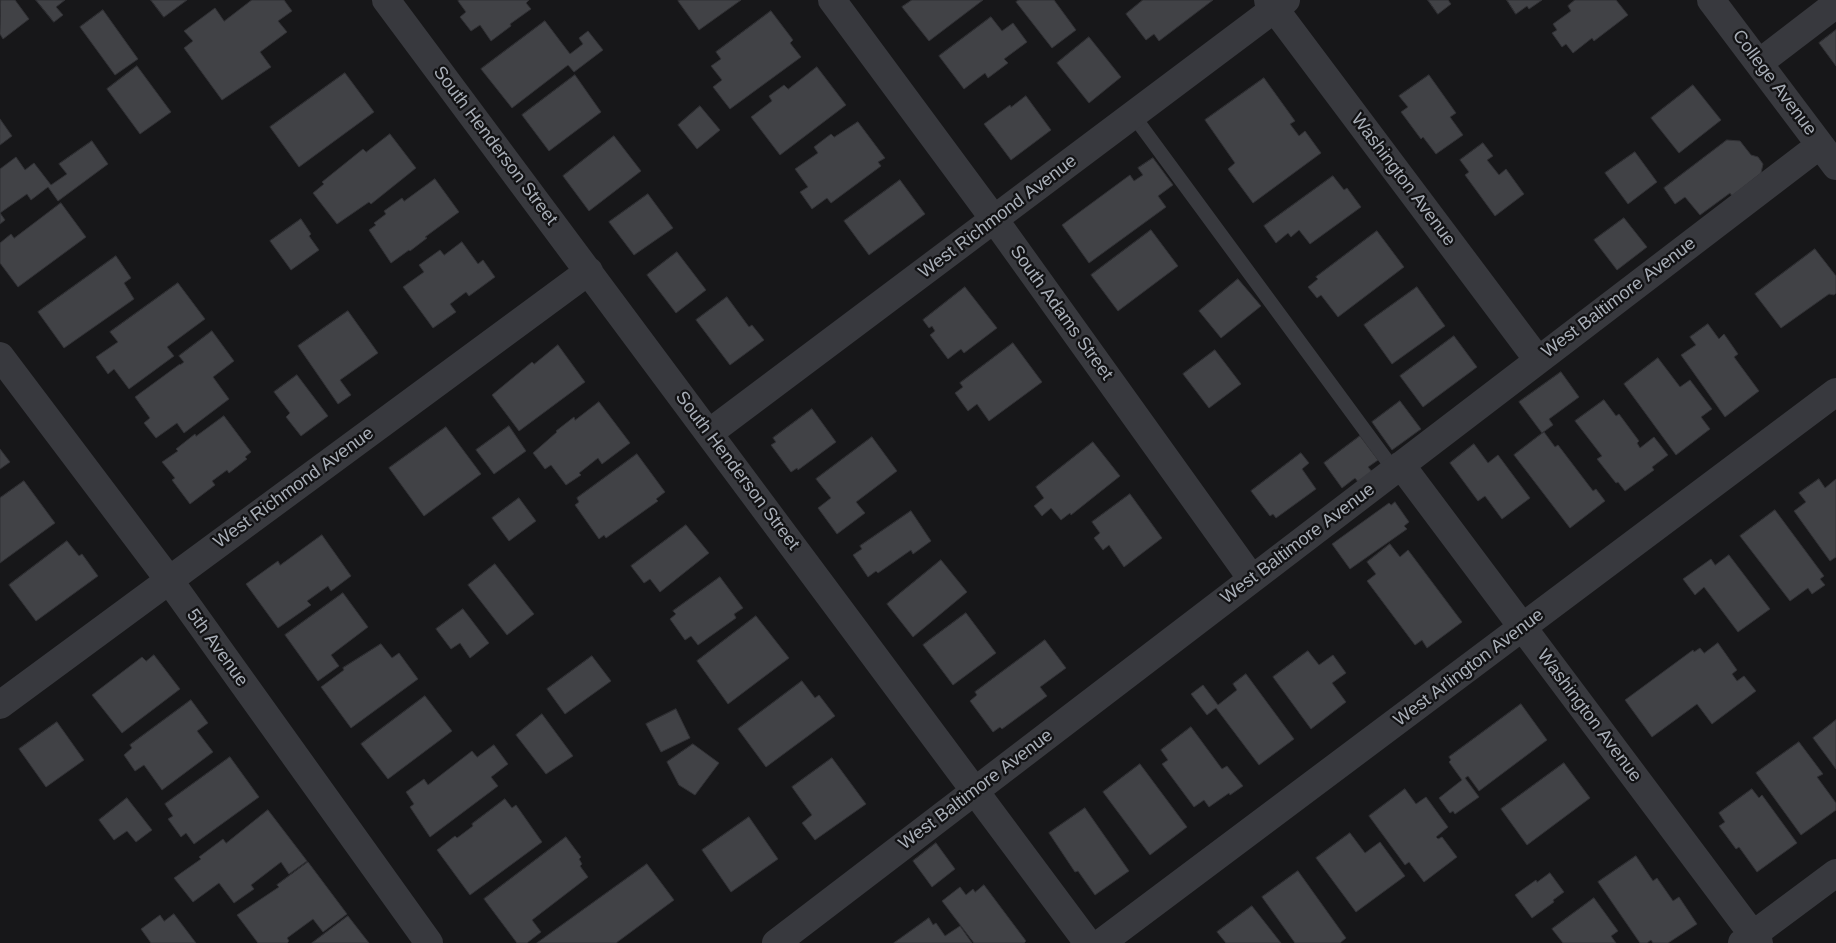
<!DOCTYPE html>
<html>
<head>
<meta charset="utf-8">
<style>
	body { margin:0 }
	canvas { display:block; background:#171719 }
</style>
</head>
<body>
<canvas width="1836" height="943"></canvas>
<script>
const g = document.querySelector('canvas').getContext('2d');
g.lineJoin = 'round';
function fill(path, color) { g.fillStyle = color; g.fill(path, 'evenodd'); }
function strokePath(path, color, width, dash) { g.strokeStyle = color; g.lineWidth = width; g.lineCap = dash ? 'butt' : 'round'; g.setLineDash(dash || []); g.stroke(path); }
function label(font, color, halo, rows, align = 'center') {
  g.font = font + ' Helvetica,sans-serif'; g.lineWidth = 4.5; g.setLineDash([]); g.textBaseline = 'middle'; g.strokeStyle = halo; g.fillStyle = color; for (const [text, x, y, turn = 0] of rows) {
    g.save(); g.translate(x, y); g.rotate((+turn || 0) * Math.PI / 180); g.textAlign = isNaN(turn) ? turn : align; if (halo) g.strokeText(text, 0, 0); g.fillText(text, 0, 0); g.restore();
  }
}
const building = new Path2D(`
	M1,0h14l14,19 -26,20 -3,-5z
	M36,0h29l-9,7 7,8 -9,7z
	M151,0h36l-23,17z
	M252,0h32l8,11 -14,10 9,11 -27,20 11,15 -49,33 -38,-52 9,-7 -9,-10 31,-23 9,13z
	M459,0h70l-3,3 5,6 -21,15 1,2 -20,15 -11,-16 -9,6 -11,-14 6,-5 -8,-11z
	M680,0h61l-42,30 -21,-29z
	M912,0h71l-54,41 -27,-34z
	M1019,0h35l22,30 -24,18 -36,-46z
	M1143,0h70l-54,41 -5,-7 -8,6 -20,-26z
	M1428,0h20l3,4 -13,10z
	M1507,0h35l-13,9 -2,-3 -11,8z
	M1575,0h41l12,15 -34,26 -2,-3 -19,15 -7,-9 -4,3 -10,-14 5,-3 -4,-6 18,-13 -3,-5z
	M103,10l35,49 -23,16 -35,-48z
	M771,11l22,29 -3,3 11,14 -71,52 -17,-22 9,-7 -11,-14 10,-7 -5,-7z
	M991,17l11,14 11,-8 14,19 -23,17 4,4 -20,15 -3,-5 -21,16 -25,-33z
	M545,21l25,33 13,-10 -4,-6 9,-7 15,19 -29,22 -6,-7 -56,43 -31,-39z
	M1836,30v36l-17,-23z
	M1089,37l32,40 -32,26 -32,-40z
	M137,66l34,46 -31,22 -33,-45z
	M817,67l29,38 -66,50 -29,-38 21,-16 -3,-5 15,-11 4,4z
	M345,73l29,39 -75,55 -29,-40z
	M575,75l26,37 -52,39 -27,-36z
	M1429,75l27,38 -6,4 13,18 -27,19 -13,-17 -2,2 -20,-27 7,-5 -9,-11z
	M1264,78l31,43 -5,3 9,12 6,-5 16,22 -68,50 -25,-34 7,-6 -30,-43z
	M1693,85l28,35 -42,33 -28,-35z
	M1026,96l25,34 -40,30 -27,-36 26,-19 1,2z
	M700,106l20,24 -23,19 -19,-24z
	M0,119l12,17 -12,9z
	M858,122l27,36 -7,4 3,4 -50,37 -4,-5 -15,11 -12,-17 8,-5 -13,-18 23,-16 -4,-6 17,-13 3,3z
	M390,134l26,34 -45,36 -2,-2 -32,22 -24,-31 11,-9 -2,-2 41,-33 3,3z
	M614,136l27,35 -52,40 -26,-35z
	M1727,140l13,1 11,14 7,2 5,7 -2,9 -29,23 -2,-3 -30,22 -15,-18 -10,7 -11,-16z
	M92,141l16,23 -50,37 -10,-14 -17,13 -4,-6 -27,19 5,7 -5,4v-55l16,-12 9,13 9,-7 17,22 16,-11 -8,-10z
	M1483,143l10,13 -6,4 12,15 7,-6 18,25 -29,22 -30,-41 4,-3 -9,-12z
	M1635,152l22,30 -29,22 -23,-31z
	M1153,158l20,27 -15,11 8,11 -77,56 -27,-38 68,-50 4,6 9,-6 -5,-7z
	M1333,176l11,14 3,-2 14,19 -51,37 -11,-14 -8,7 -3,-4 -12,10 -12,-17z
	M435,179l24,33 -34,25 2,1 -17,13 -1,-1 -18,13 -22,-33 7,-5 -2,-2 12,-9 -2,-3 18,-13 2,3z
	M900,180l25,34 -56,41 -25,-34z
	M648,194l25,34 -39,27 -25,-33z
	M61,203l25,34 -68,50 -18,-24v-20l11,-9 3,4z
	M1624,218l23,29 -30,23 -23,-30z
	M301,219l10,15 -2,2 10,14 -28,20 -21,-29z
	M1151,230l27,36 -60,45 -27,-36z
	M1377,231l27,36 -66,50 -17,-22 -4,3 -9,-11 10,-8 -2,-2z
	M462,242l16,22 5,-4 12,17 -26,19 -3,-4 -16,12 6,8 -23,16 -30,-41 21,-15 -5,-7 21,-15 4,5z
	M1815,249l21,27v17l-2,2 -5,-1 -48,34 -26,-34z
	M677,252l29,38 -30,23 -29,-38z
	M116,256l15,22 -7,5 10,16 -70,49 -26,-36z
	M1238,279l23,27 -40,32 -22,-27z
	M178,283l27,36 -38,28 7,9 -45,33 -15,-20 -6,5 -12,-17 22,-15 -8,-10z
	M965,287l32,41 -33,25 -3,-4 -13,10 -18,-24 5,-4 -3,-5 -3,2 -6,-8z
	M1417,287l28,39 -53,38 -28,-39z
	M727,297l22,30 3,-2 12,15 -34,25 -34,-45z
	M348,311l30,42 -38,27 11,15 -13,9 -40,-58z
	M1708,324l11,15 5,-5 14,20 -4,3 25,34 -34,26 -44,-62 15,-10 -6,-8z
	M212,331l22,30 -21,16 16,22 -45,34 -7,-10 -21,15 -12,-15 6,-5 -15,-21 45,-33v1l4,-3 -5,-6z
	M1454,336l23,31 -54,40 -23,-31z
	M1013,343l29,39 -53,39 -12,-17 -9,7 -13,-18 8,-6 -3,-4z
	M558,345l27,37 -66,49 -27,-36 40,-33 2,2z
	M1215,350l26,34 -32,24 -26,-34z
	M1658,358l22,29 10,-7 22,29 -11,8 9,12 -34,26 -52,-71z
	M1561,372l18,25 -30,22 4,6 -11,8 -23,-31z
	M297,375l31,41 -27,20 -15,-19 4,-4 -16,-21z
	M1604,400l12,16 3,-2 20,27 -2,2 3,5 14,-11 14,18 -16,12 2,3 -29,21 -7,-9 -2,1 -19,-24 5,-3 -27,-35z
	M1400,401l21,28 -29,21 -20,-28z
	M599,402l31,41 -28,21 -4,-6 -19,15 2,2 -15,10 -15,-20 -6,4 -12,-16 24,-21 -1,-1 18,-14 1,3z
	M812,409l24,33 -38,28 -1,-2 -6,4 -20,-27 5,-3 -3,-4z
	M224,416l27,36 -6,5 2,2 -18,14 -2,-3 -15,11 3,4 -25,19 -18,-24 3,-2 -13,-16 16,-11 -2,-2 19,-15 1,2z
	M509,426l17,25 -32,23 -18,-24z
	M446,427l35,47 -57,42 -35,-48z
	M1544,432l11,15 3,-2 35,46 3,-2 9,12 -35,27 -56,-73z
	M1360,436l18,24 -10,7 5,6 -14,10 -4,-5 -13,10 -18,-25z
	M872,437l25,34 -41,31 9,11 -28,21 -19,-26 13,-10 -15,-19z
	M1093,442l27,34 -49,39 -1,-2 -9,7 -10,-12 -9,8 -8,-10 10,-8 -8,-11z
	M1474,444l14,19 10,-8 32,43 -28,21 -17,-23 -7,5 -28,-38z
	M0,449l10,13 -10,7z
	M1301,453l8,10 -7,6 14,20 -40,29 -3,-4 -3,2 -19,-25z
	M637,454l28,38 -9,7 2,2 -52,37 -2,-3 -5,4 -24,-34 4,-3 -2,-4z
	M1819,479l6,9 11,-9v78l-6,4 -36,-50 12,-9 -7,-9z
	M24,481l31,42 -55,40v-65z
	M1130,494l32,44 -38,29 -15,-22 -6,5 -9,-12 6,-5 -8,-11z
	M519,498l17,23 -27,20 -17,-23z
	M1395,502l14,20 -5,4 3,3 -57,40 -18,-25 57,-41 2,2z
	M1775,510l49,66 -4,3 5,6 -13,9 -4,-6 -18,13 -50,-65z
	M911,511l20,30 -18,13 -2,-4 -33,23 -2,-2 -8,6 -15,-22 9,-6 -2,-3z
	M686,525l23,28 -49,39 -10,-13 -6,4 -13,-17z
	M322,535l29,41 -20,15 -3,-5 -21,15 4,4 -33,23 -32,-44 32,-23 2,4z
	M67,541l12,15 3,-2 16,22 -62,45 -27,-36z
	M1390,544l10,13 8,-7 54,72 -35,26 -5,-8 -7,5 -48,-64 9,-7 -9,-12z
	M1729,555l41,54 -32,23 -34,-45 -9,8 -12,-16 28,-20 4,6z
	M941,560l26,32 -54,45 -26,-33z
	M495,564l39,50 -27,21 -39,-50z
	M720,577l23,31 -9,6 2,4 -38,27 -7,-9 -6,4 -15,-21 6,-5 -3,-3z
	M343,593l25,34 -37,28 8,11 -21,15 -33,-46z
	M463,609l26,34 -19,15 -10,-15 -9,6 -15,-20z
	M966,613l30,40 -43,32 -30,-40z
	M756,616l33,42 -61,46 -31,-43z
	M1045,640l21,28 -26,19 7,9 -45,33 -2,-2 -7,5 -23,-31 7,-6 -2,-3z
	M1718,643l19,27 -5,4 5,7 7,-5 12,15 -44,33 -15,-20 -45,33 -27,-37 68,-50 1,2 6,-4 4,5z
	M381,644l11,14 7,-5 19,26 -67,49 -30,-41 23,-17 -1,-2z
	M1308,651l11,14 14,-10 13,18 -14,10 14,19 -35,27 -38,-52z
	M154,655l26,34 -58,44 -30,-38 50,-38 4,4z
	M592,656l19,25 -46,33 -18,-25z
	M1246,674l48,65 -35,26 -43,-57 -9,7 -16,-21 12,-9 15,20 19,-15 -4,-6z
	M802,681l13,17 4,-3 16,21 -69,51 -28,-38z
	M425,696l27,35 -64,48 -27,-35z
	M191,700l17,23 -11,8 16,21 -51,38 -18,-25 -9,6 -11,-16 8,-7 -2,-3z
	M1521,704l26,36 -68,51 -11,-15 -3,2 14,19 -24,17 -2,-3 -3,2 -11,-15 23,-18 -13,-18 2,-2 -2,-3z
	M676,709l14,29 -29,14 -15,-28z
	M542,714l31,42 -27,18 -30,-39z
	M1836,720v49l-23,-31z
	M57,722l27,38 -38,27 -27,-38z
	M1191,727l31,42 5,-3 16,20 -13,9 -1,-2 -20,14 -5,-7 -10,7 -32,-43 6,-4 -7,-10z
	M1799,742l24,32 -6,3 19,26v7l-35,25 -45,-62z
	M693,744l26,19 -24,32 -16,-10 -12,-23z
	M494,745l14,19 -17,13 7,9 -68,51 -20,-30 4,-3 -8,-12 18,-13 4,6 44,-34 5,6z
	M230,757l29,40 -65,47 -8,-11 -5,4 -13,-18 5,-3 -8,-12z
	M832,758l34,46 -51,36 -13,-17 10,-8 -20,-28z
	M1564,763l26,35 -63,47 -26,-36z
	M1140,764l47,63 -37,28 -47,-63z
	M1405,789l11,15 10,-7 22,30 -12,10 2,2 4,-2 15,20 -33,25 -15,-20 -4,3 -36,-49z
	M1752,789l7,9 3,-3 35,48 -40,29 -18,-25 -3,2 -17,-23 6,-4 -6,-9z
	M127,798l25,32 -16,12 -9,-11 -13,9 -15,-20z
	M505,799l7,9 4,-3 26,37 -72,53 -33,-45 18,-14 2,2 16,-12 -1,-2z
	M1085,808l44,63 -34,24 -17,-24 -3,1 -26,-39z
	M268,810l39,51 -18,13 -8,-12 -30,23 3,4 -20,14 -15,-20 -26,19 -19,-24 27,-19 -2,-2 24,-18 3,4z
	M749,817l29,42 -47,33 -29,-42z
	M1350,833l15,20 15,-11 25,34 -49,36 -40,-54z
	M566,837l15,20 -2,2 3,5 -2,2 8,11 -56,43 9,12 -14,11h-10l-33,-44z
	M936,843l19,26 -23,18 -19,-26z
	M1636,856l17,25 4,-3 16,23 6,-4 18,27 -29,19h-15l-2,-3 -4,3h-7l-42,-61z
	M308,862l39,52 -24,18 -10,-13 -26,19 2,3 -2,2h-29l-21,-28 42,-28 -2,-2z
	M647,864l27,36 -58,43h-79z
	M1298,871l48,67 -6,5h-45l-33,-46z
	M1550,873l14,19 -11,8 1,2 -22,16 -17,-23 21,-15 1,2z
	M984,885l42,56 -2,2h-50l-32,-42 18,-14 6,8 7,-6 2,3z
	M1594,898l24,33 -7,5 5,7h-53l-11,-14z
	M1252,906l29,37h-55l-9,-11z
	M174,914l22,29h-45l-10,-14 19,-14 4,6z
	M348,916l21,27h-57z
	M929,918l4,7 3,-2 9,13 15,-10 12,17h-78z`);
const lane = new Path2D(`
	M1133,115l261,355`);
const street = new Path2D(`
	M386,0l702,943
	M832,0l162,219 258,360
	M1268,0l270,360
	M1711,0l125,166
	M1759,63l77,-59
	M0,356l169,224 260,363
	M709,433l577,-433
	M1401,465l358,478
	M0,705l589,-434
	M776,943l1044,-798
	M1101,943l735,-551
	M1742,943l94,-70`);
const streetNames = [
	["College Avenue",1774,83,53],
	["South Henderson Street",495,146,53],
	["Washington Avenue",1403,180,53],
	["West Richmond Avenue",998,217,-37],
	["West Baltimore Avenue",1619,298,-37],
	["South Adams Street",1061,313,54],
	["South Henderson Street",737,471,53],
	["West Richmond Avenue",294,488,-36],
	["West Baltimore Avenue",1298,544,-37],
	["5th Avenue",217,648,54],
	["West Arlington Avenue",1469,668,-37],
	["Washington Avenue",1589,716,53],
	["West Baltimore Avenue",976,790,-37]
];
fill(building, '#414246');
strokePath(building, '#313135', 1);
strokePath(lane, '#38393e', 14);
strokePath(street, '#38393e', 28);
label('18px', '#a9afb8', '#121214', streetNames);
</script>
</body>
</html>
